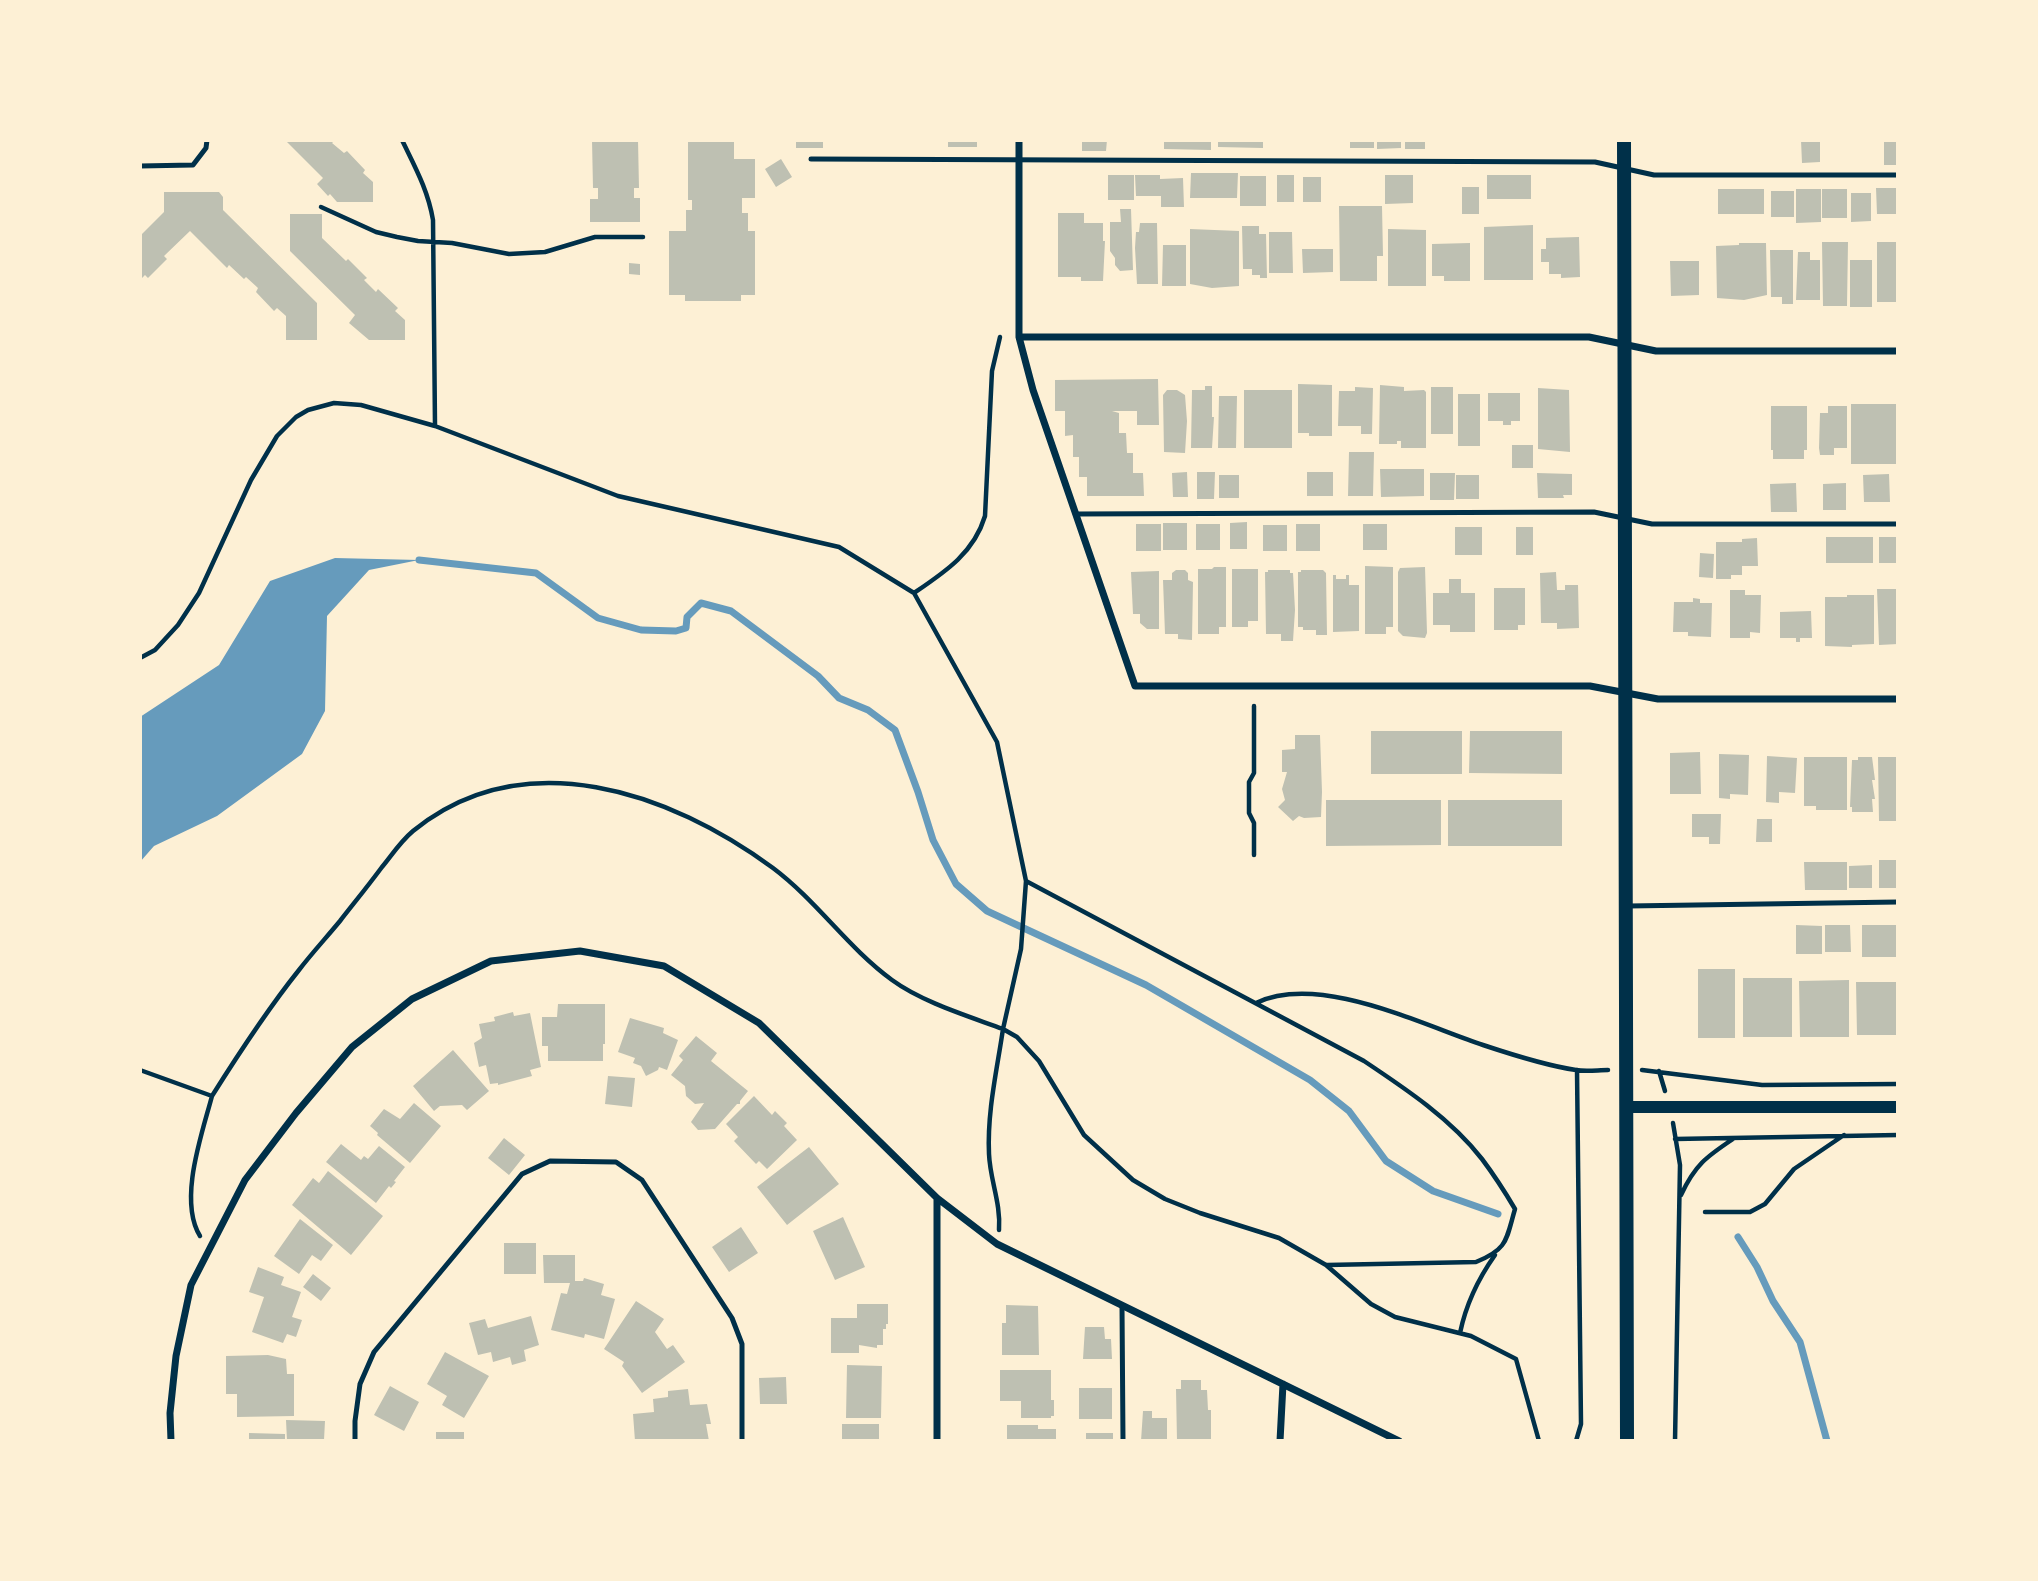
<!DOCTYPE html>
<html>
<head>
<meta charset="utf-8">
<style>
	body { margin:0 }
	#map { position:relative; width:2038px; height:1581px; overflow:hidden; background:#fdf0d5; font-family:"IBM Plex Sans",sans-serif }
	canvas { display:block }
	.frame { position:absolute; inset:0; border:142px solid #fdf0d5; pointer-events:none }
</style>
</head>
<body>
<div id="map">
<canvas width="2038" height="1581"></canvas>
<div class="frame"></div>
</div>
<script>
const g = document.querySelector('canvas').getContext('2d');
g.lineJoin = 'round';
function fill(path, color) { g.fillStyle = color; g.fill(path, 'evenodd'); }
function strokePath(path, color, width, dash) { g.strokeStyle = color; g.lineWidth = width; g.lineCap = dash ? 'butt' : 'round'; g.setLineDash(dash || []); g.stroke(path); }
const water = new Path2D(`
	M335,558l84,2 -50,10 -42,46 -2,95 -23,43 -85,62 -63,30 -14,16v-145l79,-52 51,-84z`);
const stream = new Path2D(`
	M419,560l117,13 62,45 43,12 35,1 10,-3 1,-11 14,-14 30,8 87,65 21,22 29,12 27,20 23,62 15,48 23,44 31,27 159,74 164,95 39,31 37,50 47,30 65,23
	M1738,1237l19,30 16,34 27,41 27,99`);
const building = new Path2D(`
	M285,140h50l-3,3 12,10 3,-2 18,19 -2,3 10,9v20h-36l-7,-8 -2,2 -11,-12 6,-6z
	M592,140h46l1,48h-5v10h6v24h-50v-23h8v-11h-5z
	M688,140h46v19h21v39h-13v15h6v18h7v64h-14v6h-56v-6h-16v-64h17v-21h6v-10h-4z
	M796,140h27v8h-27z
	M948,140h29v7h-29z
	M1082,140h25l-1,11h-24z
	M1164,140h47v10l-47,-1z
	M1218,140h45v8l-45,-1z
	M1350,140h24v8h-24z
	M1377,140h24v8l-24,1z
	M1405,140h20v9h-20z
	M1801,140h19v22l-18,1z
	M1884,140h14v25h-14z
	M781,159l11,18 -16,10 -11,-18z
	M1191,173h47l-1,25h-47z
	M1108,175h26v25h-26z
	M1135,175h25v4l23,-1 1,29h-23v-11h-25z
	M1277,175h17v27h-17z
	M1385,175h28v28l-28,1z
	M1487,175h44v24h-44z
	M1240,176h26v30h-26z
	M1303,177h18v25h-18z
	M1462,187h17v27h-17z
	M1876,188h22v26h-21z
	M1718,189h46v25h-46z
	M1796,189h25v33l-25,1z
	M1822,189h25v29h-25z
	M1771,191h23v26h-23z
	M164,192h55l4,5v13l94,93v37h-31v-24l-9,-8 -3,3 -18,-19 2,-4 -12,-11 -2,2 -15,-14 -2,3 -37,-37 -26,25 3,3 -19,19 -3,-3 -5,5v-44l24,-24z
	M1851,193h20v28l-20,1z
	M1339,206h43l1,50h-6v25h-37z
	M1120,209h11l2,61 -13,1 -5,-6v-7l-5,-7v-29h11z
	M1058,213h26v10h19v18h2l-2,40h-22v-4h-23z
	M290,214h32v24l24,23 2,-2 19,19 -3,2 12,12 2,-3 20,19 -3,3 10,9v20h-36l-20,-17 6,-8 -65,-64z
	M1140,223h17l1,61h-21l-2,-36 1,-16h3z
	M1533,225v55h-49v-53z
	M1242,226h17v8h7l1,44h-7v-3h-8v-6h-9z
	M1190,229l49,2v55l-27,2 -22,-4z
	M1388,229l38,1v56h-38z
	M1269,232h23l1,41h-24z
	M1579,237l1,40 -19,1v-4h-12v-12h-8v-13h5v-11z
	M1822,242h26l-1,64h-24z
	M1877,242h21v60h-21z
	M1470,243v38h-26v-5h-12v-32z
	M1739,243h27l1,52 -23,5 -27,-2 -1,-52 23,-1z
	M1163,245h23v41h-24z
	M1302,249h31v23l-30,1z
	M1770,250h23v54h-11v-7h-11z
	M1798,252h12v8h10v40h-24z
	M1850,260h22v47h-22z
	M1670,261h29v34l-28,1z
	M629,263l11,1v11l-11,-1z
	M1158,379l1,46h-22v-14h-25l7,2v20h7l1,20h6v20h10l1,23h-57v-19h-8v-20h-6v-22l-8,1v-25h-10v-31z
	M1298,384l34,1v51h-23v-3h-11z
	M1380,385l24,2v4l20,-1 2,2v56h-25v-7h-4v3h-18z
	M1205,386h7v31h2l-2,31h-21l1,-58h13z
	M1355,387l18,1 -1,46h-11v-8h-23l1,-35h16z
	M1431,387h22v47h-22z
	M1538,388l31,2 1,62 -32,-3z
	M1167,390h10l8,5 2,26 -2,32 -21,-1 -1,-57z
	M1244,390h48v58h-48z
	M1488,393h32v28h-9v4h-8v-4h-15z
	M1458,394h22v52h-22z
	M1219,396h18l-1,52h-18z
	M1851,404h47v60h-47z
	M1771,406h36v44h-3v9h-31v-9h-2z
	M1828,406h19v42h-13v7h-14l-1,-7 1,-35h8z
	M1512,445h21v23h-21z
	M1349,452h25l-1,44h-25z
	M1380,469h44v27l-43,1z
	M1187,472l1,25h-15l-1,-24z
	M1197,472h18l-1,27h-17z
	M1307,472h26v24h-26z
	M1430,473h25l-1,27h-24z
	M1537,473l35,1v21h-9l1,3h-26z
	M1889,474l1,28h-26l-1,-27z
	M1219,475h20v23h-20z
	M1456,475h23v24h-23z
	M1796,483l1,29h-26l-1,-28z
	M1846,483v27h-23v-26z
	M1247,522v27h-17v-26z
	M1163,523h24v27h-24z
	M1136,524h25v27h-25z
	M1196,524h24v26h-24z
	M1296,524h24v27h-24z
	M1363,524h24v26h-24z
	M1263,525h24v26h-24z
	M1455,527h27v28h-27z
	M1516,527h17v28h-17z
	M1826,537h47v26h-47z
	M1879,537h19v26h-19z
	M1757,538l1,28h-16v9h-11v4h-15v-37h26v-3z
	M1700,553l14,1 -1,24 -14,-1z
	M1365,566l28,1v60h-7v7h-21z
	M1214,567h12v60h-7v7h-21v-65h14z
	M1425,567l2,66 -2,5 -22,-2 -5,-5v-59l2,-4z
	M1232,569h26v52h-10v6h-16z
	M1176,570h9l3,3v7l5,2 -1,58 -14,-1v-5h-13l-2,-54h9v-7z
	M1268,570h22v3h3l2,37 -2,31h-12v-7h-15l-1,-62h3z
	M1301,570h22l3,3 1,62h-11v-5h-13v-3h-5v-55h3z
	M1159,571v58h-12l-7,-6v-9h-7l-2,-42z
	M1556,572l1,18h8v-5h13l1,43 -22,1v-6h-16l-1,-50z
	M1333,575h3v4h10v-4h3v10h10v46l-26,1z
	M1449,579h12v14h14v39h-25v-7h-17v-32h16z
	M1494,588h31v37h-7v5h-24z
	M1877,589h21v55l-19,1z
	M1730,590h15v5h16l-1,38 -10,-1v6h-20z
	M1847,595h27v49l-22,1v2l-27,-1v-49h22z
	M1693,598l7,1v4h12l-1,34 -23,-1v-4h-15l1,-30h19z
	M1811,611l1,27h-12v4h-4v-4h-16v-26z
	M1371,731h91v43h-91z
	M1470,731h92v43l-93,-1z
	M1295,735h25l2,57 -1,25 -17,1 -5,-2 -6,5 -15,-14 7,-7 -3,-11 5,-17h-5v-22l13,-1z
	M1700,752l1,42h-31v-41z
	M1719,754l30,1 -1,40 -18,-1v5l-11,-1z
	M1767,756l30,2 -2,35 -16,-1v11l-13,-1z
	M1804,757h43v53h-31v-4h-12z
	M1858,757h14l3,23h-3l3,19h-3l1,13h-21v-5h-2l2,-47h6z
	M1878,757h20v64h-19z
	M1326,800h115v45l-115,1z
	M1448,800h114v46h-114z
	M1692,814h29l-1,30h-11v-7h-17z
	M1757,819h15v23h-16z
	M1879,860h19v28h-19z
	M1804,862h43v28h-42z
	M1872,865v23h-23v-22z
	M1796,925l26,1v28h-26z
	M1825,925h25l1,27h-26z
	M1862,925h36v32h-36z
	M1698,969h37v69h-37z
	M1743,978h49v59h-49z
	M1849,980v57h-49l-1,-56z
	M1856,982h42v53h-41z
	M558,1004h47v40h-2v17h-55v-15h-6v-29h15z
	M513,1012l1,4 16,-3 11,54 -11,3 2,6 -34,9v-2l-8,1 -4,-19 -7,2 -5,-24 8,-5 -3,-14 16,-3 -1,-4z
	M630,1018l34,10 -1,5 15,7 -11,30 -8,-3 -1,3 -12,6 -5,-10 -8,-3 2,-5 -17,-6z
	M696,1036l21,17 -6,8 37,30 -8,10v3h-3l-22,25 -17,1 -7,-8 13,-19 -9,1 -9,-8 -1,-10 -14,-11 12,-15 -4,-4z
	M453,1050l36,41 -22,19 -5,-5 -22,1 -6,5 -21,-25z
	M608,1076l27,2 -3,29 -27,-3z
	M754,1096l18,19 3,-4 12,12 -3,3 13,14 -30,29 -8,-8 -3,3 -22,-23 4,-4 -12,-13z
	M414,1103l27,23 -31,37 -33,-28 1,-2 -8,-7 14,-17 16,10z
	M504,1138l21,17 -16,20 -21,-17z
	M341,1144l20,16 3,-4 4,3 11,-13 26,21 -11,14 2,1 -5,6 -2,-2 -13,17 -50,-41z
	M809,1147l30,37 -52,41 -30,-38z
	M328,1171l55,45 -32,39 -59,-50 21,-27 6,5z
	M843,1217l22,50 -30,13 -22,-49z
	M300,1219l33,26 -12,16 -9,-6 -13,19 -25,-18z
	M741,1227l17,26 -29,19 -17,-25z
	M504,1243h32v31h-32z
	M543,1255h32v26h8l1,-3 20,6 -3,11 14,4 -11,40 -19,-5 -1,4 -33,-8 10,-37 6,1 3,-11h-26z
	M258,1267l26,10 -3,8 20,7 -9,25 10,3 -6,17 -9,-3 -4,9 -31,-11 12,-35 -15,-5z
	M313,1274l18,14 -10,13 -18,-14z
	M636,1301l28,18 -9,13 12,17 6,-4 12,17 -43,31 -20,-27 2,-4 -20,-13z
	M857,1304h31v20h-2v5h-3v16h-6v3l-18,-3v8h-28v-35h26z
	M1006,1305l32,1 1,49h-37v-32h4z
	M531,1316l8,29 -15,5 2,11 -14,4 -2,-8 -17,5 -2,-10 -13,3 -9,-32 16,-4 3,9z
	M1085,1327h19l1,12h6l1,20h-29z
	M445,1352l44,24 -25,42 -22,-13 5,-9 -20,-12z
	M268,1355l18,4 1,15h7v42l-57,1v-23h-11v-38z
	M847,1365l35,1 -1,52h-35z
	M1000,1370h51v30h3v16h-3v2h-30v-17h-21z
	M786,1377l1,27h-27l-1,-26z
	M1181,1380h20v10h6l1,20h3v31h-34l-1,-52h5z
	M390,1386l29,16 -15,29 -30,-16z
	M1079,1388h33v31h-33z
	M688,1389l2,16 17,-1 4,20h-5l3,17h-74l-2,-27 21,-2 -1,-13 15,-2v-6z
	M1143,1411h9v7h15v23h-26z
	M286,1420l39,1 -1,19 -37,1z
	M842,1424h37v17h-37z
	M1007,1425h31v4h18v12h-49z
	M436,1432h28v9h-28z
	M249,1433l36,1v7h-36z
	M1086,1433h27v8h-27z`);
const path = new Path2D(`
	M402,140c13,27 26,50 31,80l2,206
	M321,207l55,25 21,5 21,4 34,2 57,11 36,-2 50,-15h48
	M914,593c31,-21 60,-40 71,-77l7,-145 8,-34
	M140,658l15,-8 23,-25 21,-32 52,-113 26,-44 19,-19 12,-7 26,-7 27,2 74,21 183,70 221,51 75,46 83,149 29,139 -5,68 -18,80 14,8 22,24 45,74 49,45 32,19 35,14 79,25 47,27 45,39 24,13 76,19 45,23 23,82
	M1254,855v-32l-5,-10v-31l5,-9v-67
	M1026,881l338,180c42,28 87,58 118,98 12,16 23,33 33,50 -9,31 -7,40 -39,53l-149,3
	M1256,1003c63,-30 164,21 227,42 27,9 65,21 93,25 10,2 22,0 32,0
	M140,1070l72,26c-10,38 -34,104 -12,140
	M1642,1070l120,15 136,-1
	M1659,1071l6,20
	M212,1096c27,-43 55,-86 87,-126 13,-17 27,-32 41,-49 14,-18 28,-35 42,-54 10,-12 18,-25 31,-36 111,-90 257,-39 360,37 44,33 75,80 119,112 30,22 76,36 111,49 -6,41 -16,83 -14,125 1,26 12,49 10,76
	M1673,1123l7,42 -5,276
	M1675,1139l223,-4
	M1681,1195c14,-30 25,-38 52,-56
	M1705,1212h45l15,-8 29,-35 50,-34
	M1460,1333c6,-29 18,-54 35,-78
	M1576,1441l5,-17 -4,-354`);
const service = new Path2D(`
	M811,159l784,3 59,13h244
	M140,166l53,-1 13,-17 1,-8
	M1076,514l518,-2 58,12h246
	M1628,906l270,-4
	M1122,1306l1,135
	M355,1441v-20l5,-37 14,-32 148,-178 28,-13 66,1 26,18 90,138 10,26v97`);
const minor = new Path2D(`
	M1019,140v197l14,53 102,296h455l68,13h240
	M1019,337h570l67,14h242
	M937,1198v243
	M171,1441l-1,-28 6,-57 15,-71 54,-105 51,-67 56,-66 60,-48 79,-38 89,-10 84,15 95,57 178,175 60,46 402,197
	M1280,1441l3,-57`);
const tertiary = new Path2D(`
	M1626,1107h272`);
const secondary = new Path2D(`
	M1624,140l3,1301`);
fill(water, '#669bbc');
strokePath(stream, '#669bbc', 7);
fill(building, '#bec0b2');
strokePath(path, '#003049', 4.5);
strokePath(service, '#003049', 5);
strokePath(minor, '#003049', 7);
strokePath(tertiary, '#003049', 12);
strokePath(secondary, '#003049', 14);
</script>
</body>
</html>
